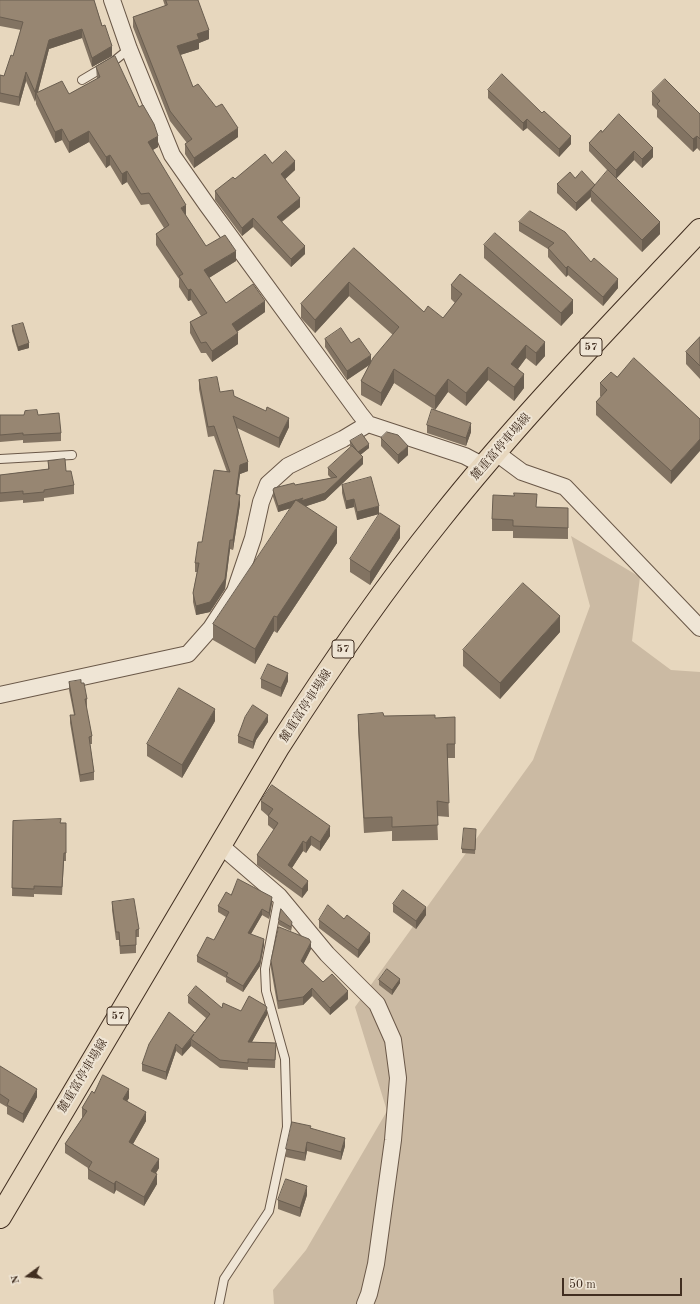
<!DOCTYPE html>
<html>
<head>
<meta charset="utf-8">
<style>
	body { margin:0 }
	#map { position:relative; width:700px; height:1304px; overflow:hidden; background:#e7d7be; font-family:"Old Standard TT",serif }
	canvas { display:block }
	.north { position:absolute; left:8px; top:1256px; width:40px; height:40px; -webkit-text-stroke:3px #efe5d5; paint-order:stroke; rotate:255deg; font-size:11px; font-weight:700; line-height:16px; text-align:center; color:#412e20 }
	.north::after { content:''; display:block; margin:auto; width:14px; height:18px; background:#412e20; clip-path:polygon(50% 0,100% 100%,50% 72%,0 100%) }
	.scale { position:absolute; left:562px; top:1278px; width:120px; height:18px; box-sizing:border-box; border:2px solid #412e20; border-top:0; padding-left:5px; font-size:12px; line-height:14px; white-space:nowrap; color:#412e20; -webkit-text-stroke:3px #efe5d5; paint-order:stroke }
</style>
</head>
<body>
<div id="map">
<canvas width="700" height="1304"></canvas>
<div class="north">N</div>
<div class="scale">50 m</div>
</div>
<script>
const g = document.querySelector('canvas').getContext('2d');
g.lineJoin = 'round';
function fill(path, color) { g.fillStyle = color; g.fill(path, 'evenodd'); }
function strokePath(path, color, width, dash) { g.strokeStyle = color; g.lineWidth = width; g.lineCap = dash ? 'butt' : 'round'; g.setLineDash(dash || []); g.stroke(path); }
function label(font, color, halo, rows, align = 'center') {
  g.font = font + ' "Old Standard TT","Noto Serif JP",serif'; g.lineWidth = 4; g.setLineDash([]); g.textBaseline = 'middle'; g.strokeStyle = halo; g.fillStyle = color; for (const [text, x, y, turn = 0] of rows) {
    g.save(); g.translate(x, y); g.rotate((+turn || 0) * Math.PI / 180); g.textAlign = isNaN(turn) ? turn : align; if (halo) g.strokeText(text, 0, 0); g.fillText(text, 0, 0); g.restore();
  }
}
const green = new Path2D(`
	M571,536l69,41 -8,64 39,29 29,2v632h-426l-1,-14 33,-40 81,-139 -32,-104 178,-247 57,-154z`);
const lane = new Path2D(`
	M82,80l32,-19 15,-12
	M0,459l72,-4
	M219,1304l5,-25 45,-68 18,-84 -2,-68 -19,-68 -1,-22 14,-73`);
const street = new Path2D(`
	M112,0l17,49 43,106 35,50 153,209 8,10 97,32 19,10
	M495,452l27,20 43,15 135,141
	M0,695l188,-41 23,-26 24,-37 18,-53 8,-36 7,-18 20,-18 55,-27 25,-15
	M220,845l59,51 48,58 50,50 16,36 5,38 -5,62 -17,124 -7,30 -4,10`);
const primary = new Path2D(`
	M0,1217l279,-471c50,-78 103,-155 161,-227 80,-101 172,-195 260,-289`);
const wall = new Path2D(`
	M0,0h94l18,56 -20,11 -10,-29 -33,11 -11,43 31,2 28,-15 -1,-12 43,40 19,40 -6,3 34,66 20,30 30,15 -27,17 17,25 39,9 -28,20 1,12 -26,18 -6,-9h-5l-11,-20v-11l11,-6 -10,-16 -3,1 -9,-14v-8l-23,-34v-11l8,-6 -15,-24 -8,1 -14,-23 -5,3 -12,-20 -4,3 -17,-26 -20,11 -7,-13 -7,3 -19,-39v-6l-1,4 -9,-21 -7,25 -19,-4v-27l4,1 9,-20 8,-26 -21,-4z
	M163,0h35l11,39 -10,4v6l-19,6 13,32 45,50 -44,31 -9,-14v-10l2,-1 -17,-22 -37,-94v-10l32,-11z
	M488,90l83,54 -12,13 -32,-29 -4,3 -35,-33z
	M652,92l48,22v37l-3,-3 -4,4 -36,-35v-7l-5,-5z
	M602,132l51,25 -11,11 -8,-8 -18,18 44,56 -18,18 -51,-51v-4l-15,14 -19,-18v-9l18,-6 20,7 13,-14 -19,-20v-8z
	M272,163l23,7 -10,9 15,28 -18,15 23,32 -14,13 -38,-40 -11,9 -27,-36v-9l20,-12z
	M519,222l72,40 27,26 -15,18 -35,-31 -2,2 -18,-20v-8l-29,-18z
	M484,245l89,68 -12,13 -77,-68z
	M354,248l70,64 19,6 12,-15 -4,-4v-14l94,71 -9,10 -10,-8 -8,11 6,19 -10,13 -26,-21 -22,26 -18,-14 -13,18 -41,-27 -13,23 -20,-11v-14l9,-17 -23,16 -22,-33v-8l26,4 20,20 22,-28 -44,-39 -34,37 -14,-15v-14z
	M12,326l17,22 -11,3 -6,-20z
	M700,337v42l-14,-15v-12z
	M617,377l83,42 -29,65 -75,-69v-13l5,-5 -1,-1v-13z
	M199,380l21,12 14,4 55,31 -10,21 -42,-20 11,43 -8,3 -3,20 3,10 -7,46 -3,-1 -5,40 -15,23 -14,3 -3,-13v-9l4,-21h-2v-9l32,-91 -13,-36 -6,1 -9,-48z
	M0,415h38l23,18v8l-38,2v-3l-23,2z
	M427,425l44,7 -5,14 -39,-13z
	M381,438l27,17 -10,9 -17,-18z
	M350,441l19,7 -9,7 3,9 -38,36 -19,6 31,37 -60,90 -3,-2 -19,33 -42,-24v-16l78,-116 -13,4 -5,-15v-7l58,-12 -3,-3v-7l23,-21 -1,-1z
	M48,461l18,10 8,14v9l-30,4v3l-21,2v-3l-23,2v-27l48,-6z
	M342,485l37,29 -22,6 -3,-13 -8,2 -4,-16z
	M537,507l31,1v31l-55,-1v-7h-21v-12z
	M400,538l-30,47 -20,-13v-13z
	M560,632l-60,67 -37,-33v-16z
	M261,679l27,2 -7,16 -20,-9z
	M69,682l12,1 6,16v8h-1l6,29v8h-2l4,28v8l-14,2 -10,-59v-8h4l-5,-25z
	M358,715l77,3 20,26v14h-8l2,59 -12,-1 1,24 -46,1v-10l-28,2 -6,-104z
	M215,721l-33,57 -35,-22v-12z
	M268,722l-12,18 -3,9 -15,-6v-7z
	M261,801l69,35 -10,15 -9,-6 -5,8 -3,-2 -11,17 16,22 -6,8 -45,-33v-10l17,-25 -6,-5v-9l-7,-6z
	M13,821l53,2v38h-2l-2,34 -28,-1v3l-22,-1z
	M476,834l-1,20 -13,-1v-4z
	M231,895l41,8 -3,16 -7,-4 -11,19 13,11 -4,21 -17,26 -17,-10v-4l-29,-16v-6l17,-16 12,-23 -8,-5v-6z
	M112,902l27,27v8h-3v16l-16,1 -1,-14h-3l-4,-30z
	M393,904l33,11 -10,14 -23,-17z
	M344,919l26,23 -12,16 -39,-30v-8z
	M279,920l13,7 -1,4 -12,-6z
	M311,949l-8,15 20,18 25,17 -18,16 -18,-19 -9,9 -25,4 -7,-40v-8z
	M379,980l21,3 -8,12 -13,-10z
	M188,996l34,12 45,7 -15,27 24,1 -1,25 -27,-1v3l-28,-2 -29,-22 -9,10 -6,-5 -10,29 -24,-9v-7l53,-31 11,-15 -18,-15z
	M0,1066l37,31 -14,26 -16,-9v-7l-7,-4z
	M94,1093l35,5 -2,3 19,20 -13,23 26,24 -3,5 1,11 -13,22 -28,-16 -2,4 -26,-15v-11l-23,-15v-9l17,-26v-10z
	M311,1128l34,18 -4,14 -34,-9 -2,10 -19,-4v-8z
	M307,1195l-7,22 -22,-8v-9z`);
const shadedWall = new Path2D(`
	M82,29v9l-33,11 -12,46 -1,-2v5l-1,4v-10l14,-52z
	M209,30v9l-10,4v6l-22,7v-10l20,-12z
	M112,46v10l-20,11v-9z
	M26,72v9l-7,25v-9z
	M527,119v9l-4,3v-8z
	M238,128v9l-44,31v-10z
	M62,129v11l-7,3v-11z
	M89,131v11l-20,11v-11z
	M158,136v11l-10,6v-11z
	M571,136v8l-12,13v-8z
	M697,136v12l-4,4v-13z
	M653,148v9l-11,11v-9z
	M634,151v9l-18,19v-9z
	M110,155v10l-4,3v-11z
	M295,161v9l-14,13v-9z
	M127,171v11l-5,3v-11z
	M595,185v8l-4,-3v7l-15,14v-8z
	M300,198v9l-23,18v-8z
	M186,205v11l-5,-8z
	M253,218v9l-11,9v-8z
	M660,222v12l-18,18v-12z
	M305,246v8l-14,13v-8z
	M236,251v10l-32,20v-11z
	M568,266v9l-2,2v-9z
	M618,279v9l-15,18v-9z
	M349,282v14l-34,37v-13z
	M191,289v11l-3,1v-11z
	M573,300v13l-12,13v-13z
	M265,301v11l-33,23v-11z
	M238,333v11l-26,18v-11z
	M545,342v14l-9,10v-13z
	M29,343v5l-11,3v-4z
	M526,345v13l-15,20v-14z
	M371,355v9l-24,16v-9z
	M488,367v13l-22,26v-13z
	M394,369v14l-13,23v-13z
	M524,374v14l-10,13v-14z
	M448,379v13l-13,18v-14z
	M289,418v9l-10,21v-10z
	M471,423v9l-5,14v-8z
	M700,439v12l-29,33v-13z
	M369,444v4l-11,9v-5z
	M408,446v9l-10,9v-9z
	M363,457v7l-38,36 -24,8v-3l-23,7v-6l25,-8 22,-5z
	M248,462v9l-8,3 -4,30v-10l4,-29z
	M240,495v9l-7,46v-10z
	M354,499v8l-8,2v-8z
	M379,506v8l-22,6v-8z
	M400,526v12l-30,47v-13z
	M337,527v16l-60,90v-16z
	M230,540v9l-5,40 -15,23 -14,3v-9z
	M274,616v15l-19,33v-15z
	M560,616v16l-60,67v-16z
	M288,673v8l-7,16v-9z
	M215,709v12l-33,57v-13z
	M268,715v7l-12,18 -3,9v-7l3,-9z
	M330,826v10l-10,15v-9z
	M311,836v9l-5,8v-10z
	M303,841v10l-15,23v-9z
	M308,881v9l-6,8v-9z
	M272,897v6l-3,16v-6z
	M426,907v8l-10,14v-8z
	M262,909v6l-14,24v-6z
	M370,933v9l-12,16v-8z
	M264,939v6l-4,21 -17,26v-6z
	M311,942v7l-10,20v-8z
	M400,979v4l-8,12v-5z
	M312,988v8l-9,9v-8z
	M348,991v8l-18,16v-7z
	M267,1008v7l-19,34v-7z
	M191,1039v7l-9,10v-7z
	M176,1044v7l-10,29v-8z
	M37,1089v8l-14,26v-9z
	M129,1089v9l-6,10v-9z
	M146,1112v9l-17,30v-9z
	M345,1138v8l-4,14v-8z
	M307,1142v9l-2,10v-8z
	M159,1159v9l-8,13v-10z
	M157,1174v10l-13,22v-9z
	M116,1181v9l-2,4v-10z
	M307,1186v9l-7,22v-9z`);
const building = new Path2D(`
	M0,0h94l8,26 3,-1 7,21 -20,12 -10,-29 -33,11 -14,52 -9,-20 -7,25 -19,-4v-18l4,1 7,-21 2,1 10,-34 -23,-5z
	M166,0h32l11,30 -12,4 2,5 -22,7 16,41 5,-3 18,23 6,-3 16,24 -44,30 -9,-14 7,-5 -22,-28 -37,-94 34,-12z
	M115,56l24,51 4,-2 11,19 4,12 -10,6 38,63 -5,3 25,38 19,-11 11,16 -32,19 22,33 27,-19 12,17 -33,23 6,9 -26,18 -6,-9 -5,1 -11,-21 17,-9 -16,-24 -3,1 -9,-14 4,-2 -27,-40 13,-9 -20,-32 -8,1 -14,-23 -5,3 -12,-19 -4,2 -17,-26 -20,11 -7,-13 -7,3 -19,-39 26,-12 7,13 31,-17 -4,-10z
	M502,74l40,39 2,-2 27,25 -12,13 -32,-30 -4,4 -35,-33z
	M665,79l35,35v25l-3,-3 -4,3 -36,-35 3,-3 -8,-9z
	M619,114l34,34 -11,11 -8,-8 -18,19 -27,-27 12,-13 1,2z
	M286,151l9,10 -14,13 19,24 -23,19 28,29 -14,13 -38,-41 -11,10 -27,-37 18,-14 2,2 30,-25 7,9z
	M608,170l52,52 -18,18 -51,-50z
	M582,171l13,14 -19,18 -19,-19 13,-12 5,6z
	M530,211l35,21 26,30 3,-4 24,21 -15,18 -35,-31 -2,2 -18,-20 6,-5 -35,-21z
	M495,233l78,67 -12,13 -77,-68z
	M354,248l70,64 4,-6 15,12 19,-24 -11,-9 9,-11 85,68 -9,11 -10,-8 -15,19 13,10 -10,13 -26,-20 -22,26 -18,-14 -13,17 -41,-27 -13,24 -20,-12 12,-23 26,-31 -50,-45 -34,38 -14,-16z
	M23,323l6,20 -11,4 -6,-21z
	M341,328l10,15 8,-5 12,17 -24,16 -22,-32z
	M700,337v29l-14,-14z
	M634,358l66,61v20l-29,32 -75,-69 11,-12 -7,-7 11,-11 6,5z
	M217,377l3,15 13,-2 1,6 32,15 1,-4 22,11 -10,20 -46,-22 15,46 -8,3 -4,29 4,1 -7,45h-3l-5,39 -15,23 -14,4 -3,-13 6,-30h-4l3,-21h4l12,-72 16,2 -16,-46 -6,1 -9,-47z
	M432,409l39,14 -5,15 -39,-13z
	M37,410l1,5 21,-2 2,20 -38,2v-2l-23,2v-20h24l1,-4z
	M387,432l11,3 10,11 -10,9 -17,-17z
	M362,434l7,10 -11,8 -8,-11z
	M352,446l11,11 -38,36 -24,8 2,-3 -6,2h-1l-18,6 -5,-16 1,-2 20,-5 1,2 42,-8 -9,-9z
	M65,459l1,12h5l3,14 -30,5v2l-21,2v-3l-23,2v-18l49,-6 -1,-8z
	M371,477l8,29 -22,6 -3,-13 -8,2 -4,-16z
	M514,493l23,1 -1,13 32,1v20l-55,-2v-6l-21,-1 1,-24 21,1z
	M296,500l41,27 -60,90 -3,-1 -19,33 -42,-25z
	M380,513l20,13 -30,46 -20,-13z
	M523,583l37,33 -60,67 -37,-33z
	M268,664l20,9 -7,15 -20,-9z
	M81,680v3h3l3,16h-2l7,37 -3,1 5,35 -14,3 -10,-60h5l-6,-33z
	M179,688l36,21 -33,56 -35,-21z
	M253,705l15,10 -12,18 -3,9 -15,-6 7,-19z
	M383,713l1,3 51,-1v3l20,-1v27h-8l2,59 -12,-2 1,24 -46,2v-10l-28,1 -6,-103z
	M272,785l58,41 -10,16 -9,-6 -5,7 -3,-2 -15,24 20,16 -6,8 -45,-34 21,-32 -10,-7 5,-7 -12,-8z
	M61,819l-1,4h6v30h-2l-2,34 -28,-1v3l-22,-1 1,-67z
	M464,828l12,1 -1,21 -13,-1z
	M238,879l34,18 -3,16 -7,-4 -14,24 16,6 -4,21 -17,26 -17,-10 2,-3 -31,-17 10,-19 7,3 15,-28 -11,-6 8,-14 5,3z
	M403,890l23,17 -10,14 -23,-17z
	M134,899l5,30 -3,1v15l-16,1 -1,-14h-3l-4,-30z
	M328,905l16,14 3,-4 23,18 -12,17 -39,-30z
	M281,909l11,13 -1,5 -12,-7z
	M279,927l30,12 2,3 -10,19 22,21 9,-8 16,17 -18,17 -18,-20 -9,9 -25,4 -7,-40z
	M387,969l13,10 -8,11 -13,-10z
	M196,986l26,22 1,-5 18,8 8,-15 17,10 1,2 -19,34 28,1 -1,17 -27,-1v4l-28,-3 -29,-21 3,-5 -12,15 -6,-5 -10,28 -24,-8 7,-20 20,-32 26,21 15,-19 -22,-18z
	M0,1066l37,23 -14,25 -16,-9 2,-5 -9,-6z
	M103,1075l26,14 -6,10 23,13 -17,30 30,17 -8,12 6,3 -13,23 -28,-16 -2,3 -26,-15 4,-7 -27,-18 22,-33 -5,-3 10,-17 2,2z
	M292,1122l19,4 -1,2 35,10 -4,14 -34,-10 -2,11 -19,-4z
	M286,1179l21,7 -7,22 -22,-8z`);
const shields = [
	[591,347,22],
	[343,649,22],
	[118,1016,22]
];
const shieldNames = [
	["57",591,347],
	["57",343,649],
	["57",118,1016]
];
const streetNames = [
	["麓重富停車場線",501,447,-49],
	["麓重富停車場線",306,706,-57],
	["麓重富停車場線",83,1076,-59]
];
fill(green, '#cbbaa3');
strokePath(lane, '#6a5848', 10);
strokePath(street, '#6a5848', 18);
strokePath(primary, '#412e20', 24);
strokePath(lane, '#efe5d5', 8);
strokePath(street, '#efe5d5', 16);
strokePath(primary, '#e7d7be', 22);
fill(wall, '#827362');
fill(shadedWall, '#6a5e50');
fill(building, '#978672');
strokePath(building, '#6a5e50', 1);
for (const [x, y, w] of shields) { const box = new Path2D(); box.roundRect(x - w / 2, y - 9, w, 18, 3); g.fillStyle = '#efe5d5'; g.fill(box); strokePath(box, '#412e20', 1); }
label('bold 11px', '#412e20', null, shieldNames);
label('12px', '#412e20', '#efe5d5', streetNames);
</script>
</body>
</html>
